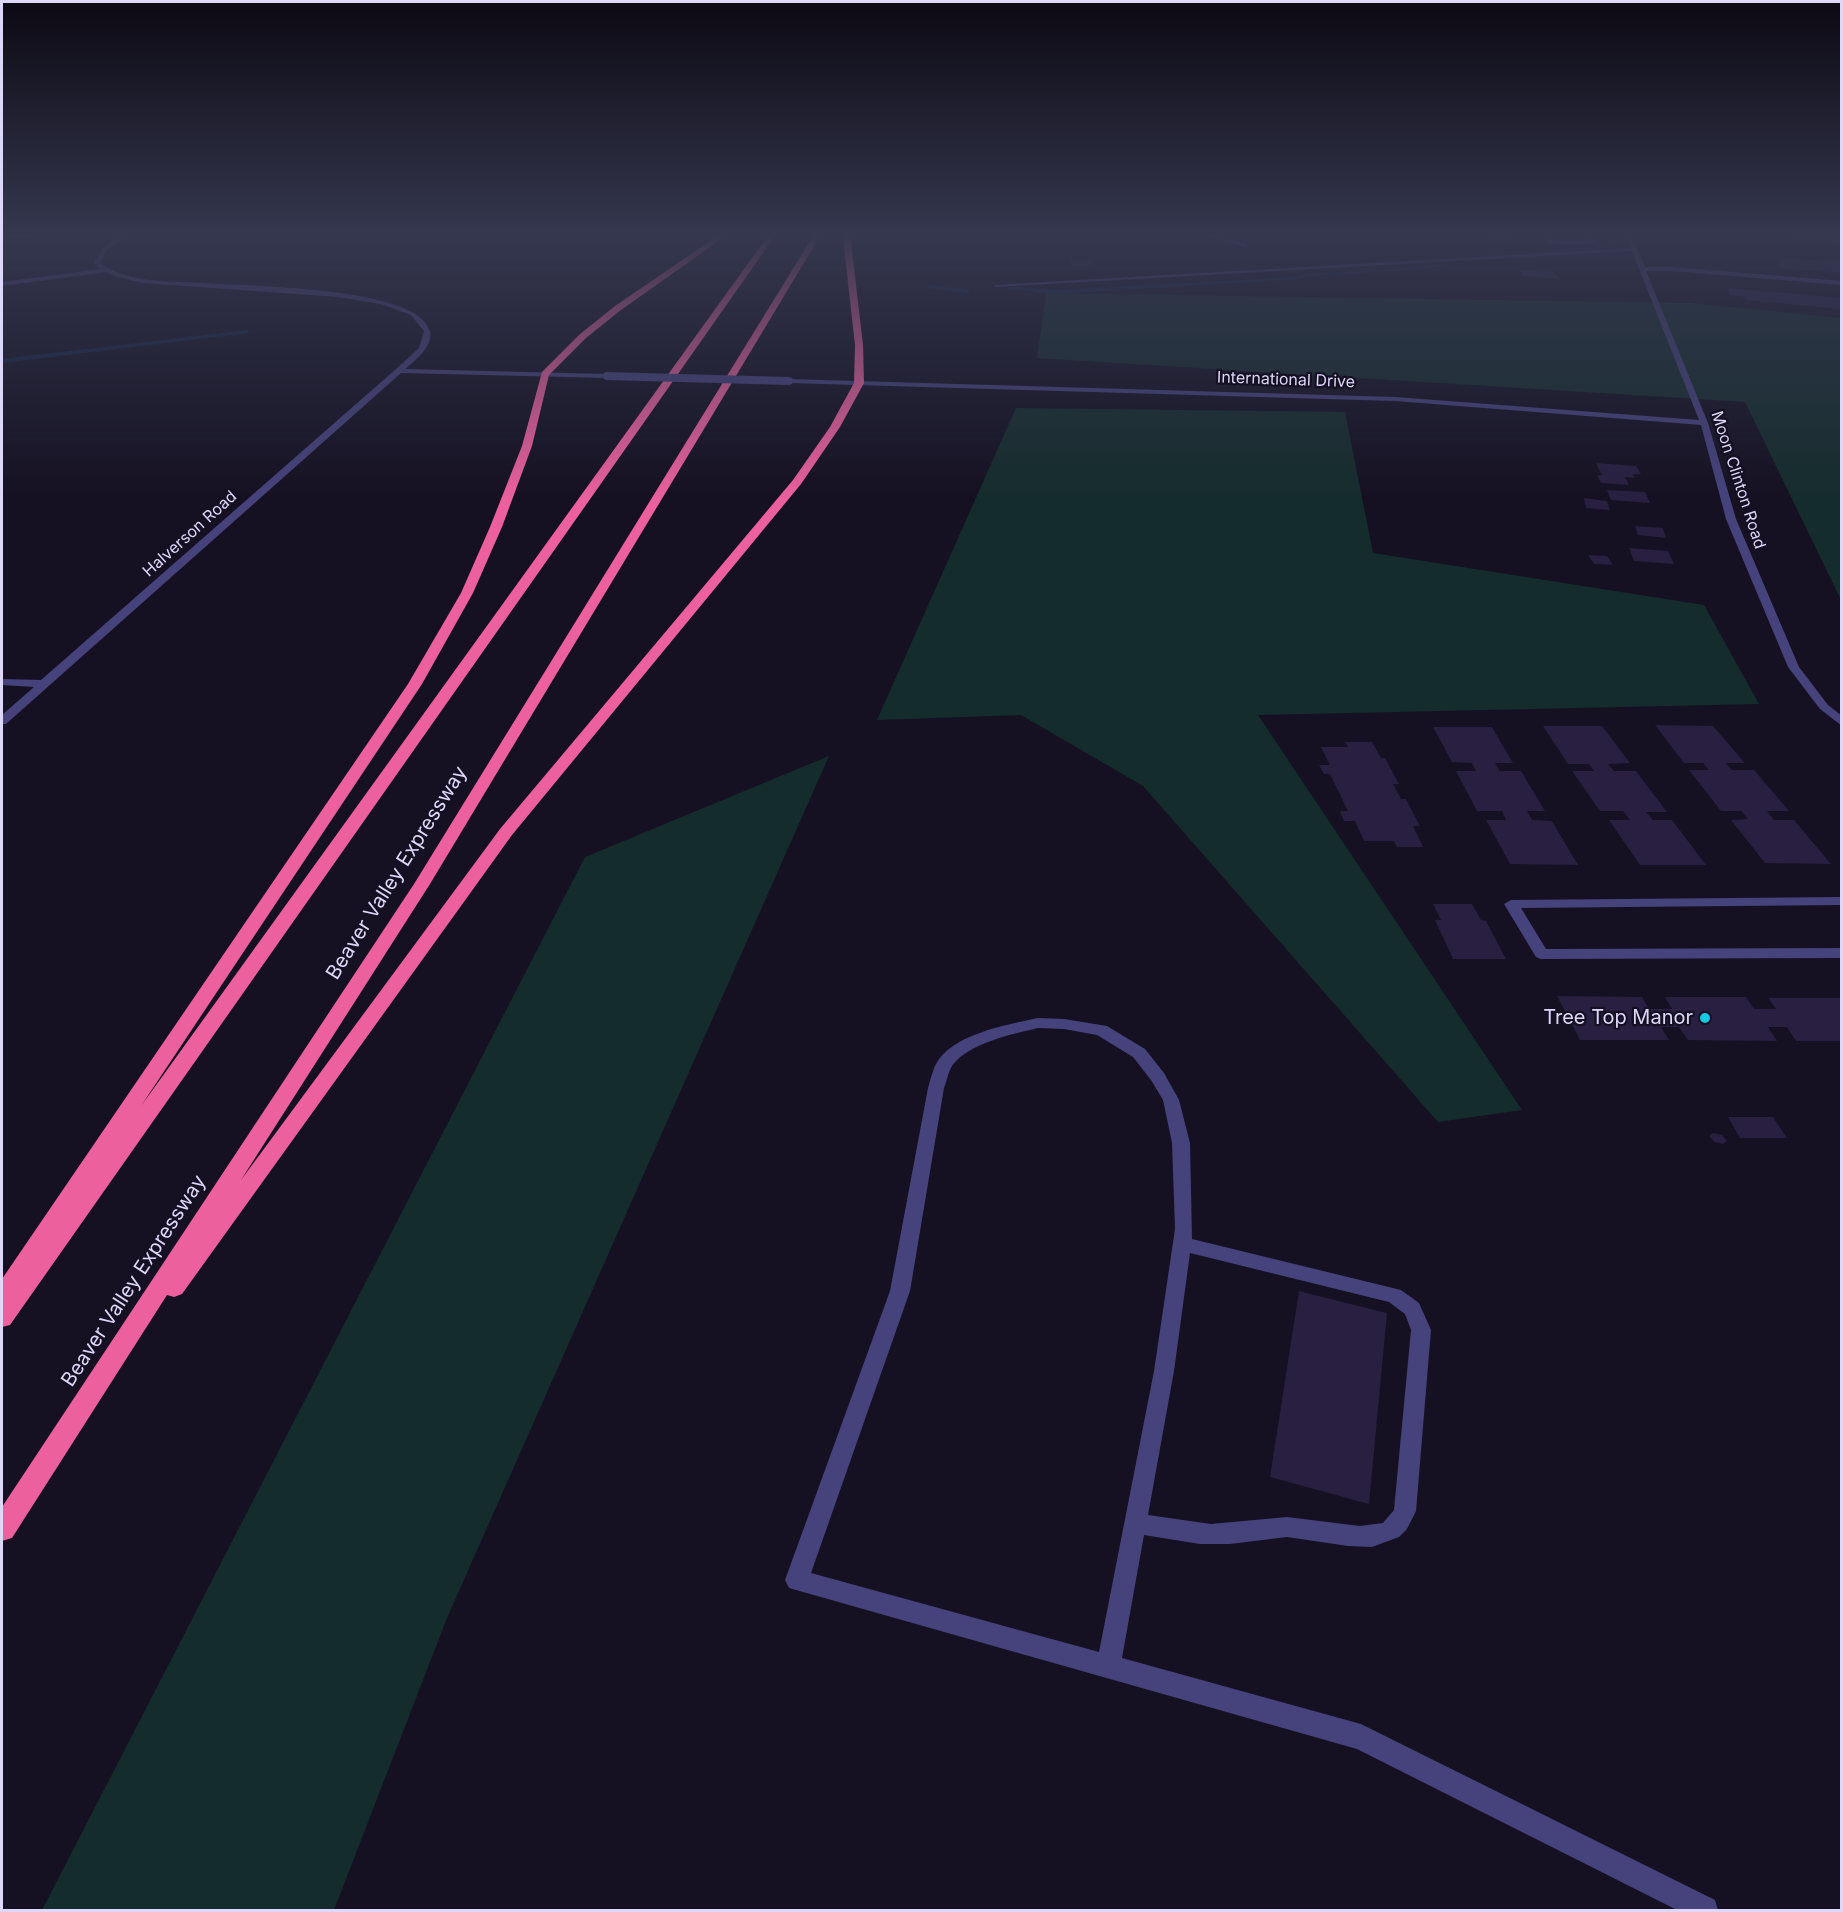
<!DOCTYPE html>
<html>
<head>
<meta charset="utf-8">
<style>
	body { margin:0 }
	#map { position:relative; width:1843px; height:1912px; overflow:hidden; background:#151122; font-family:Inter,sans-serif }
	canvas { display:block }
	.frame { position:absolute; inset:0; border:3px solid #ddd7fa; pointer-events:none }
</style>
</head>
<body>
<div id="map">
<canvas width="1843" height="1912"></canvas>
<div class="frame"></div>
</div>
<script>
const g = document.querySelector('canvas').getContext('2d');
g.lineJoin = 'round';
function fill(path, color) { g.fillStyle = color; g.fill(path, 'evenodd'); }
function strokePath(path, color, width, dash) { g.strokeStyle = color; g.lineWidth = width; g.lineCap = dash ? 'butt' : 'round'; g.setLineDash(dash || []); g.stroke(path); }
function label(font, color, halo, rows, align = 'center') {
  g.font = font + ' Inter,sans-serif'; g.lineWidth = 4.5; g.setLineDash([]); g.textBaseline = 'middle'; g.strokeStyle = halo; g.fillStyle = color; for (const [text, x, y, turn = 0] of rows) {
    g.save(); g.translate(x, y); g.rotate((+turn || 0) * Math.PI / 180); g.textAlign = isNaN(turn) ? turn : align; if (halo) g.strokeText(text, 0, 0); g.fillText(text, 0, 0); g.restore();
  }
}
const green = new Path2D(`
	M1723,233h118v11z
	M1046,293l645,10 150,15v282l-96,-198 -708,-44z
	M1016,408l329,4 28,141 331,52 55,99 -501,11 264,395 -84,12 -295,-336 -122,-71 -144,5z
	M829,756l-382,862 -113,292h-292l543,-1053z`);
const stream = new Path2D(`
	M1618,236l-3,3 2,7 -7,2 -128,8 -2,-1 130,-9 2,-1 -1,-8z
	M1444,264l2,2 -49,5 -89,5 -11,3 -241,15 -49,-5 3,-2 46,3 241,-13 11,-3 89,-5z
	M927,285l40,4 3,2 -3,2 -38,-5z
	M247,330l2,3 -247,30v-4z`);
const building = new Path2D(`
	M1453,233h57l4,8 -60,-3z
	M1779,257l60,5 3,11 -62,-5z
	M1089,259l7,6 -22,1 -6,-6z
	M1519,270l33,1 9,8 -38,-3z
	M1728,288l114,10v11l-97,-9v-3l-16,-2z
	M1596,463l40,3 5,8h-8l2,4 -10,-1 4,8 -28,-2 -4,-8h5z
	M1607,490l38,2 5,11 -39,-3z
	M1584,498l23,3 3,9 -24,-2z
	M1635,526l28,2 3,10 -28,-3z
	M1629,548l39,3 6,13 -40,-3z
	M1588,555l19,1 6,9 -19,-1z
	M1655,725l58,1 32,37h-20l7,7h22l35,41h-22l7,9h20l37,44 -66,-1 -34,-43 17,-1 -7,-8h-20l-32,-41h20l-6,-7h-19z
	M1543,726h59l28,37 -22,1 6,7h22l31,41h-21l7,8h19l34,45h-66l-31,-45h21l-7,-9h-23l-28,-40h22l-5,-7h-21z
	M1433,727h59l21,36h-18l5,8h21l24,40h-18l5,9 20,1 26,44 -68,-1 -24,-44h20l-4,-9h-25l-21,-40h20l-4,-8 -20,-1z
	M1345,742h27l9,16h4l14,26h-6l8,15h5l14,27h-7l10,21h-26l-3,-6h-30l-9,-20h-11l-4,-10h8l-18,-37h-6l-5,-9h11l-9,-18h27z
	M1433,904h39l9,16 5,1 20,38h-53l-18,-39h6z
	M1557,996l85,1 7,12h23l-7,-12h81l8,12h22l-8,-11h74v43h-46l-9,-14h-19l9,14 -89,-1 -9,-13h-18l8,13h-89z
	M1728,1117h45l14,21h-47z
	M1713,1133l9,2 5,6 -4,3 -9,-2 -5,-6z
	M1299,1291l88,22 -18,191 -99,-27z`);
const minor = new Path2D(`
	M85,233l-3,2 -80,3v-4z
	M123,233h7l-23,17 -7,13c13,9 26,13 42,16 48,8 278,0 288,53 3,15 -16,29 -25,37l202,5 4,2 -4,2 -206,-5 -395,351h-4v-9l32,-28 -32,-2v-6l39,1 355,-311 23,-21 5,-17 -13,-16 -30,-11 -43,-7 -195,-14 -29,-7 -8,-4 -104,14v-4l99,-13 -7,-6 9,-15z
	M1195,233h11l42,12 -3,2z
	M1318,233h6l1,3 -5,1z
	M1540,233h6l4,7 38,2 -3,-9h6l4,11h-47z
	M1625,233h6l14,34h27l170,14v4l-170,-14h-26l62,152 28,96 63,148 29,38 14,11v10l-22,-17 -32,-42 -62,-148 -25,-94 -306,-24 -606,-18 -4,-2 4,-2 606,18 304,23 -67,-169 -636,36 -3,-2 638,-37z
	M1842,897v8l-321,3 25,41 296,-1v10l-301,1 -5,-2 -32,-53 7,-4z
	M1038,1018l26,1 43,7 38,23 19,24 15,27 11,43 2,96 209,51 18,13 12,27 -15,181 -9,18 -8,8 -27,10 -24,-1 -61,-9 -57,7h-30l-56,-9 -22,123 239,66 354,176 3,10h-41l-320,-161 -568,-161 -4,-8 105,-289 38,-203c2,-7 4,-15 7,-22 15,-32 72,-41 103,-48zM1038,1028l26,1 33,6 36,22 18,23 12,20 9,43 3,86 -21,142 -55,281 -288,-79 99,-282 34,-203c3,-7 4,-16 8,-22 16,-23 61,-32 86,-38zM1190,1253l199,49 16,12 6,16 -17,180 -11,13 -23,3 -73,-9 -76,7 -63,-9 26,-144z`);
const highway = new Path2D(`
	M722,233h8l-109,77 -35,28 -37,37 -17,71 -30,81 -29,66 -51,91 -281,422 629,-873h7l-767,1092 -8,2v-48l406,-595 53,-91 29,-66 32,-81 20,-74 38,-38 35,-28z
	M815,233h7l-392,651 -189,296 259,-351 293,-349 37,-53 24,-44 1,-38 -11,-98v-14h6l13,112 1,38 -24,44 -39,57 -289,351 -330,459 -8,3 -7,-2 -155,243 -10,3v-34l412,-623z`);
const minorBridge = new Path2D(`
	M607,376l182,5`);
const markers = [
	[1705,1018,6,"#1bc6e2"]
];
const farStreetnames = [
	["International Drive",1286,380,2],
	["Moon Clinton Road",1738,480,72],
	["Halverson Road",190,534,-42]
];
const streetNames = [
	["Beaver Valley Expressway",397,873,-58],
	["Beaver Valley Expressway",134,1281,-57]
];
const poiNames = [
	["Tree Top Manor",1693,1018]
];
fill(green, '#152c2c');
fill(stream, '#142444');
fill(building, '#281f41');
fill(minor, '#46427c');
fill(highway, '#ec619d');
strokePath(minorBridge, '#46427c', 8);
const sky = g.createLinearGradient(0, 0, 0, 501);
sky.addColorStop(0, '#0c0913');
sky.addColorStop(0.47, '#35384f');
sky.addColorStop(1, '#35384f00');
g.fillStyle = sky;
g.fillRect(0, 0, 1843, 501);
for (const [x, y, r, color] of markers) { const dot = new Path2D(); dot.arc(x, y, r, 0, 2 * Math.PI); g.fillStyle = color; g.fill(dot); strokePath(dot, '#151122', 2); }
label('16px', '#ddd7fa', '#151122', farStreetnames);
label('20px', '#ddd7fa', '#151122', streetNames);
label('20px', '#ddd7fa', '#151122', poiNames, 'right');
</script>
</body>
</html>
